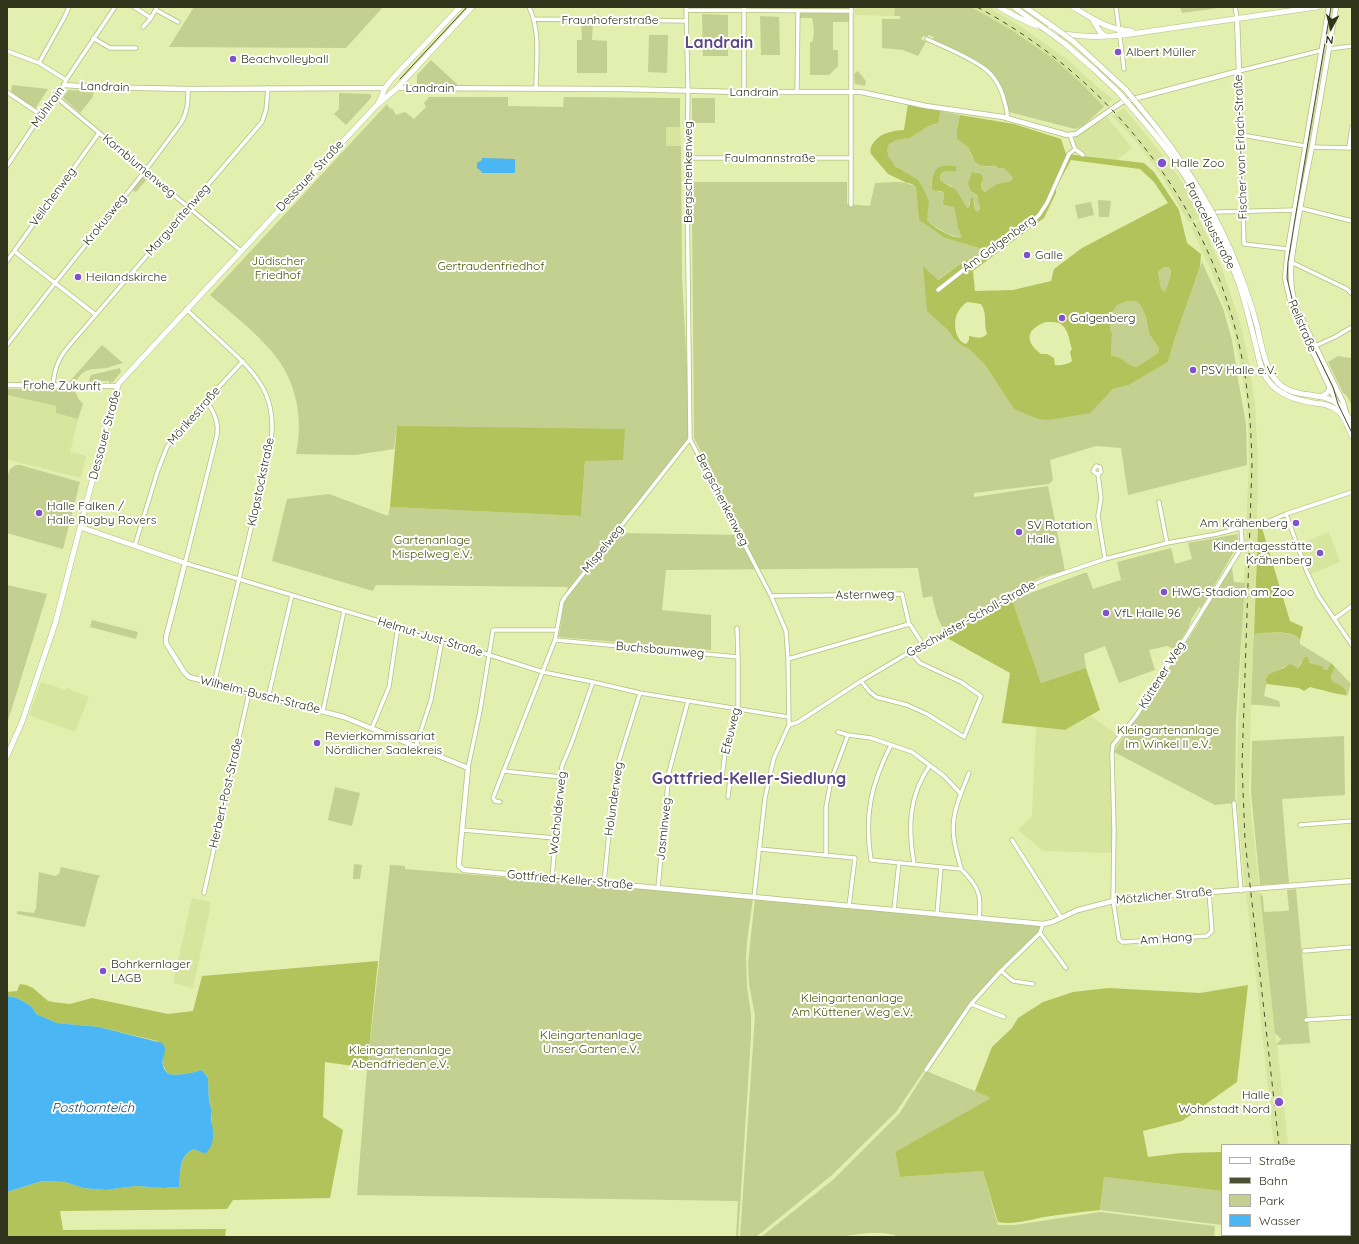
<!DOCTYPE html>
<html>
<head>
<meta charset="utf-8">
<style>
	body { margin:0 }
	#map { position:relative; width:1359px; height:1244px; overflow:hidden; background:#e2efaf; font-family:Quicksand,sans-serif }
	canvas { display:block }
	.frame { position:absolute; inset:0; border:8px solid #2f341b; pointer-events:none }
	.legend { position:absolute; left:1221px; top:1144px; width:130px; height:92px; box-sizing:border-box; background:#fff; border:1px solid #acaea4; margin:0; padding:5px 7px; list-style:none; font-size:12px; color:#2f341b }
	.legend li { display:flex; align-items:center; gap:8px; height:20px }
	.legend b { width:20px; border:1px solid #acaea4 }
	.north { position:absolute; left:1311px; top:8px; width:40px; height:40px; -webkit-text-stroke:3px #fff; paint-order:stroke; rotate:187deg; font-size:11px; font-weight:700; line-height:16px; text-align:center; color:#2f341b }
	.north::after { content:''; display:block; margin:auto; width:14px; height:18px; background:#2f341b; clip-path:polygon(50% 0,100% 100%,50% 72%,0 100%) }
</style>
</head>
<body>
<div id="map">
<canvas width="1359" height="1244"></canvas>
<div class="frame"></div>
<ul class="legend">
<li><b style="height:5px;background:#fff"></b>Straße</li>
<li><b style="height:5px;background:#4a5031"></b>Bahn</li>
<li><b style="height:11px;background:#c3d08f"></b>Park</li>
<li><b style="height:11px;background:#4ab6f3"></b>Wasser</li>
</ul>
<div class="north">N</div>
</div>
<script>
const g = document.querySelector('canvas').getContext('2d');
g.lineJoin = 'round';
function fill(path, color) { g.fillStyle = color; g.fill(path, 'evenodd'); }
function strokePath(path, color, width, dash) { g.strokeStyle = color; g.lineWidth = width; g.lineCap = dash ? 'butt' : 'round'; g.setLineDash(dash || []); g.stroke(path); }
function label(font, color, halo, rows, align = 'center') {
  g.font = font + ' Quicksand,sans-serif'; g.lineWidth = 4; g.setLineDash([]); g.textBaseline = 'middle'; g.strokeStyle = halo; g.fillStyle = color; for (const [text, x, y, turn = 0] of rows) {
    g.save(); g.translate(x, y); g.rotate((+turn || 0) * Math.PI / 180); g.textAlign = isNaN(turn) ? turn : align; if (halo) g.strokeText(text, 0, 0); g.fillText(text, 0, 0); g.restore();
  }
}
const built = new Path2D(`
	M855,7h40l-1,9 -39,-1z
	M971,7h17l34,20 47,34 32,29 12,9 -9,8 -24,-25 -26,-23 -44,-30z
	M1124,108l40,49 16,22 22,37 -11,6h-3l-27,-47 -27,-36 -22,-23z
	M1107,117l25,31 -15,12 -34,-5 -6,-7 -6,-12z
	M666,127h14l1,19h-15z
	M1200,221l21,45 19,56 9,40 6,42 3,57 -1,62 -2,1v3l3,1 -7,177 -2,87 10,93 -4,3v4l5,1 28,252h-14l-17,-161 -11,-90 3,-1 -1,-5 -3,-1 -8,-84v-45l9,-230 3,-1v-4h-3l3,-55 -1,-57 -9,-54 -8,-34 -20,-53 -20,-43z
	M7,395l49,11v7l22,6 -8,33 16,4 -5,22 -72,-18 -2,1z
	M1329,532l11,30 -29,12 -11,-30z
	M41,682l25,8 1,-2 22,9 -14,35 -46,-17z
	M1091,716l32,23 -9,13 1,34 -3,67 -69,-2 -25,-21 14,-14 4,-89 29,3z
	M192,898l18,4 -1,11 -16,75 -20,-5z`);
const green = new Path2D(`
	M194,7h189l-37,41 -177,-1z
	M895,7h76l39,22 44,30 26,23 24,25 -21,19 -8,3 -66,-17c-2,-4 -2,-8 -4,-12 -4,-9 -12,-24 -18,-32 -13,-13 -39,-18 -54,-29l1,-2 -6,-2 -1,2 -4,-1 -2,3 5,3 -8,14 -15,-6 -21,-2v-29h18v-3h-6z
	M1180,7h38v1l-36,5z
	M800,12h49v10h-16v28h5v16l-9,9h-19v-33h2c3,-7 2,-16 0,-24h-12z
	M702,14l26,1v41h-25z
	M760,16l19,1 1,38h-19z
	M581,22l12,1 -1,17 15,1v32h-30v-33h5z
	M649,35h19l-1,38 -19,-1z
	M431,60l27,25h-34l-7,-1v-9z
	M858,71l8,10 -1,5 -10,-2 -1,-10z
	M12,85l36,4 -13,20 -24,-16z
	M68,90l23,1 3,1 -2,6 -12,15 -16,-14 -1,-2z
	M339,93l32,1v4l-25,27 -12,-11 5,-5z
	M429,97h79v9l55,1 1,-10 116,1v29h-14v19h15l1,132 9,160 -72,95 124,2 -49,-97 -2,-229 -5,-27h160v22l23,2 5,-23c12,0 31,-4 41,5l3,32 26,18 34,10 3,5 -20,10 -25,17 -13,-13 23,62 7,10 7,6 8,4 16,16 29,44 36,11 40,-8 23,-23 16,-4 39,-23 7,-24 27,-76 21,46 9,32 6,39 8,45 1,41 -119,30 -7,-47 -25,-2 -46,14 3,20 -4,4 -75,9v4l74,-11 17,85 -24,6 -48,26 -24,12 -26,14 -6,-13 -5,-20 -9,2 -5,-30 -252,2 -4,40 49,5v35l-153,-13 2,-7 4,-29 4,-14 -192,-2 -3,6 -101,-30 15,-62 42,-5 59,22 2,-9 191,9 4,-55 -188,-35 -3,23 -39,6 -59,-1c8,-35 0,-74 -23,-101 -18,-22 -42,-40 -63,-58l177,-191 3,5 2,-1 4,7 9,-3 9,7 12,-12 -2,-4z
	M692,98h23v25h-23z
	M941,111l19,4 -3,15v9l11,8 4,10 11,9 6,1 5,-2 4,3h6l9,10 -2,3 -14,3 -11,8 -5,-4v-4l2,-4 -3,-7 -6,-1 -2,20c7,2 10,14 6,20l-3,-2 -1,-9 -5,1v5l-2,1 -16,-22 -11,-6 2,-7 14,-7 -16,1 -6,7 -3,11 8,7h5l-1,8 3,6 4,-1 4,2 4,20 4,10 -1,1 -13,-4 -22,-13c0,-4 1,-6 2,-9 0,-6 -3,-22 -7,-27 -7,-12 -38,-18 -34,-37 3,-11 16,-8 24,-11 6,-3 12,-10 18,-12 4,-1 6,1 8,-3 3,-3 3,-7 4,-11z
	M145,175l3,3 -12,14 -4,-2 11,-14z
	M1098,200l13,1 -2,16h-10z
	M1091,202l3,13 -16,4 -3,-14z
	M1164,267h5l2,4 -1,7 -5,14 -4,-2 -3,-18z
	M1127,301h9l5,5 5,11 3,17 10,14v4l-22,15c-10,-1 -15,-12 -26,-11l1,-23 -2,-5v-4l1,-10 6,-10z
	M102,345l21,18c-6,2 -11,3 -16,5 -8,1 -16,0 -23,4 -6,4 -7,12 -15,10z
	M1338,356l12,2 2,-1v49l-5,-10 -4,-3 -15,-31z
	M120,368l1,4 -8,10 -4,1v-2h-11l-10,2 3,-8z
	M7,389h67l4,9 5,6 -5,15 -22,-6v-7l-49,-11z
	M16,465h4l60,17 -17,67 -56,-16v-56l3,-8z
	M1238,534v11l-37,63 -2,-1 -7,11 -4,11 -14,20 -7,-3 -18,4 6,20 -36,13 -14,-37 -21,8 2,14 -45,15 -29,-83 72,-27h3l6,16 28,-9 -4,-18 54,-14 4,16 17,-5 -4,-16z
	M1229,567l3,1 2,14 11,1 -9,136 -1,84 -20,2 -101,-53 82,-125z
	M7,585l40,9 -40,130z
	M92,620l46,12 -2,7 -46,-12z
	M1254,630v4c12,-1 39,-4 46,6v4l31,19 -4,7h-2l-3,-4 -21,-4 -3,8 -9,-6 -13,8 -7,2 -4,6 2,4 -1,1 -2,11 15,5 1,3v3c-10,0 -19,-3 -29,-2z
	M1335,667l16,17 -4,12 -4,-1h3c1,-9 -8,-10 -14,-14l-1,-5z
	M1344,736l1,59 -63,4 7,84 -29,2 -9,-93 1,-51z
	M335,787l25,6 -8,33 -24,-6z
	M354,864l8,1 -2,14h-7z
	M390,865l15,1v3l348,29 -6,43 -1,17 1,29 4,27v23l-13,200h-2l2,-36 -381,-6 10,-127z
	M61,867l40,9 -3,2 -13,49 -68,-13v-3l17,2 2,-5 3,-36 16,4 4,-2z
	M1296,889l14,154 -34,2 5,-6 -6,-6 -15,-140 3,4 1,15 22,-1 3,-1 -2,-20z
	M755,899l286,27 -2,6 -39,38 -30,33 -74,109 -64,63 -76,62h-16l15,-221 -6,-32 -1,-21z
	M926,1071l66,27 -97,54 5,25 83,-6 15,54h17l85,-13 115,14 -1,11h-319v-2l-12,-2h-15l-30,4h-77l73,-58 65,-65z
	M1104,1177l118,14v34l-122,-15z`);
const forest = new Path2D(`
	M908,104l33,7 -3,12 -10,3 -18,12 -14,2 -7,4 -2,5 1,7 7,10 23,14 4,6 7,15 -2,20c7,6 27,19 35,16l-4,-9 -4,-21 -10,-2 -1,-2 1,-11 -11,-2c-3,-5 0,-20 6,-23 5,-2 12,-1 17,-1v5c-8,1 -15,-3 -16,9l16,10 11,18 2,-1 2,-9h2l2,12 3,2 2,-4 -3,-13 -6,-4 -3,-7 4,-12 7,1 3,2 1,5 -2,4v4l4,4 12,-8 14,-3 2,-3 -9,-10h-6l-4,-3c-6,3 -14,1 -19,-3l-7,-15 -11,-8v-9l3,-15 54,9 47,15 5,15 78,9 10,9 25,38 8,33 14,11 -1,13 -25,71 -7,24 -39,23 -16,4 -23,24 -40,7 -12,-1 -24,-10 -29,-44 -16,-16 -8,-4 -7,-6 -7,-10 -20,-18 -4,-45 15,14 24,-17 20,-10 -3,-5 -34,-10 -26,-18 -3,-32 -4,-4 -8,-2h1l-17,-8 -17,-20c-3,-9 8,-19 16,-21 6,-2 11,-3 17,-3zM1071,160l69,9 14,13 14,21 -86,45 -28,21 -3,12 -38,9 -38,1 -2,-20 71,-53 12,-25v-5zM1164,267h5l2,4 -1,7 -5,14 -4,-3 -3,-17zM1127,301h9l5,5 5,11 3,17 10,14v4l-22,15c-10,-1 -15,-12 -26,-11l1,-23 -2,-5v-4l1,-10 6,-9zM967,302l14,2c7,11 2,19 6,30 -6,6 -11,3 -18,2v4l-3,4c-11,-3 -13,-21 -9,-30 2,-5 6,-9 10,-12zM1046,322c4,0 10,0 13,1 10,5 10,18 13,26l-2,3 2,9c-3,3 -12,5 -17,4l-1,-7 -7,-4h-6c-17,-13 -15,-25 5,-32z
	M397,426l228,3 -2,31 -38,1 -4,55 -191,-9z
	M1258,528h4l28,93 13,6 -3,13c-7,-11 -35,-7 -46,-6z
	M1012,600l29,83 45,-15 14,42 -35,20 -63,-7 8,-50 -72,-40 31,-18 24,-12z
	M1305,657h3l1,6 13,3 3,4h2l4,-7 4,4 -4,9 1,5c6,4 15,5 14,14 -12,-1 -23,-5 -36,-8l-6,4 -5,-3 -32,-4 -2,-4 4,-6 15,-6 5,-4 5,2 4,3z
	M378,961l-11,107 -42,-6 -2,55 20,13 -13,68 -97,2 -6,9 -167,2 3,19 163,-1 -1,8h-218v-45l35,-11 23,1 18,6 22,2 31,-4 27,2 16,-1c2,-16 -1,-30 15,-38l11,5 7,-28 -1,-11 1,-4 -3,-9 -1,-24 -6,-8c-11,3 -23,6 -34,4l-5,-9v-10l-6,-14 -58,-14 -42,-4 -21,-9 -4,-7 -9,-6 -9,-4 -7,-1v-4l10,-1 3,-7 6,1 7,3 15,13 5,1 17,2 22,-6 76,16 25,-3 9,-35z
	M1248,985l-11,97 -55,39 -39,10 5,26 33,-4 41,-1v39l-118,-14 -4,33c-19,2 -37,4 -56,7 -15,3 -31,8 -46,5l-15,-51 -83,6 -5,-25 96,-54 -16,-7 17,-44 20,-19 6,-10 25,-16 30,-10 35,-4 92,5z`);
const water = new Path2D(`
	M482,158l33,1v14h-33l-1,-2 -4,-3v-5l5,-3z
	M7,996l7,1 9,4 9,6 4,7 21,9 42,4 63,16c7,7 -1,14 1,22 0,3 3,6 5,9 11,2 23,-1 34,-4l6,8 1,24 3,9c-2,5 -1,8 0,13 2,11 2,22 -7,30l-11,-5c-16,7 -13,22 -15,38l-16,1 -27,-2 -31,4 -22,-2 -18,-6 -23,-1 -35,11z`);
const minor = new Path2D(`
	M134,7l17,11 6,-11
	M529,7c12,24 7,55 7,82
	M686,7l2,84 -1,91 3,257 81,157 15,35 2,28 1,66 -15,33 -5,21 -4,19 -11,99
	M1116,7l8,62
	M1235,7l2,11
	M156,10l22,12
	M686,10l166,1
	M534,19l152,2
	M143,27l8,-9
	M93,38l17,10h26
	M927,39c19,9 41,17 58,30 9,6 17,21 19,31 2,6 4,12 3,18
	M1329,49l23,-3
	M7,51l32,12 27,17
	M39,63l25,-45 5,-11
	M7,92l34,23
	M744,92v-85
	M797,92l1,-81
	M56,97l185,154
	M1070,135l5,14 8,6
	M1242,135l63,11
	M1312,147l40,1
	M1349,147l3,-20
	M688,158h163
	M7,166l46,-69h3l8,-12 2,-5 49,-73
	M851,205v-198
	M1300,208l52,13
	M1217,212l78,-2
	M1288,249l-44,-5 -5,-173 84,-21
	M14,251l82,64
	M7,261l92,-128
	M1291,262l56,27 5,5
	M938,290l51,-40 42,-27 8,-8 8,-12 22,-49 6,-5
	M186,309c13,12 26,24 39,36 34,31 54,53 45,103l-56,236
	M7,345l48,-62 90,-112 36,-48c7,-12 7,-22 7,-34
	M1315,346l20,-9 17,-10
	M53,386c1,-16 5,-27 15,-39l194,-225 4,-12 2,-22
	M206,401c8,10 13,21 11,34l-32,128 257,77 101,32 50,10 47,11 148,24
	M1098,474l-3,-1 -2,-2 3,-5 4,1 1,5 -3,2 3,24 -3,18 7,43
	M1159,502l8,41
	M1286,514l21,58 11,23 34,50
	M135,545l23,-75 9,-23 13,-18 63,-68
	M771,596l131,-2 7,30 2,2 12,19
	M1334,619l18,-13
	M555,640l183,17 -1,-29
	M788,659l121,-35
	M861,681l8,10 7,6 31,8 20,9 37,23 17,-41 -20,-14 -41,-19 -10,-11
	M268,698l24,-103
	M323,711l21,-100
	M789,725l9,-3 63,-41 49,-29 77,-43 38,-21 21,-9 59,-20 62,-16 50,-9 31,-8 12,-1 26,-11 66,-22
	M372,728l17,-41 9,-61
	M838,732l10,3 23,3 41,14 32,24 17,18
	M891,745c-20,39 -27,70 -20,115l90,9c17,17 21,25 18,49
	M416,746l15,-46 11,-60
	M468,768l12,-57 13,-81h64
	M503,771l58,6
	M728,797l2,-18 -8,-1 3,-26 13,-43v-52
	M500,802l-5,-1 -2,-3 62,-158 7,-38 3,-5 125,-158
	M1234,803l7,88
	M1300,825l52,-4
	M462,830l93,8
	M1012,840l49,77
	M759,849l96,9 -6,48
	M826,855v-48l5,-27 17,-45
	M914,864c-6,-36 -6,-67 16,-99
	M961,869c-2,-10 -6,-20 -7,-30 -4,-24 7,-45 15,-66
	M552,878l10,-112 10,-24 21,-60
	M604,883l11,-110 25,-80
	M658,888l11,-116 19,-71
	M1209,892l3,39 -5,5 -81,6h-4l-3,-3 -6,-39 1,-70 -2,-77 1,-8 23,-29 19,-29 85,-137 2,-7 -1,-15
	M204,893l45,-200
	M894,910l5,-48
	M937,914l4,-47
	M1040,933l26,35
	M1304,951l48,-4
	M1001,971l12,10 20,3
	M971,1004l33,13
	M1306,1020l46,-3
	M926,1070l45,-66 30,-33 39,-38 3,-9
	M1350,1155h2
	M1350,1230h2
	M1348,1235v2
	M1246,1237l1,-2`);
const tertiary = new Path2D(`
	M1329,7l-41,242 -3,29 7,30 46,97
	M1336,7l-24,140c-6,28 -11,56 -16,84 -2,15 -6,31 -5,46 0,10 2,20 5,30l47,95 3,11
	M64,85l32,2 92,2 197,-1
	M397,88l224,1 118,3h122l65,14 77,11 64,18 9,-1 46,-32 117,-31 -2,-53
	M7,385l111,1
	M1320,397l7,-4 3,-5
	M80,527l105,36 -13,51 -6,23v6l18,29 5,5 155,40 124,51 -9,94v4l5,4 579,54 9,-2 26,-12 43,-11 231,-18`);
const secondary = new Path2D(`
	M999,7c42,26 76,33 125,28l193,-28
	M1014,7l25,18
	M1025,7l27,19
	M1073,7c20,12 35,23 59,24
	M1093,20l7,12 5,4
	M1073,41l53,49
	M1064,43l32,28 23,22
	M378,104l7,-16 7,-9 68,-72
	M1139,106c42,50 77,104 100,165 7,18 13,36 18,55 4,17 7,37 17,52 17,24 47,11 65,27 7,5 10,13 13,20
	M1133,109c18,21 36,41 50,64 23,35 43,74 57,114 6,18 10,37 15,55 3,13 5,27 12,37 11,16 29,21 47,24 9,1 18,2 25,9 6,5 9,16 13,24
	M7,756l15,-34 33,-98 59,-227 5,-14 228,-246 29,-31 21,-18 75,-81`);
const tram = new Path2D(`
	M1331,7l-35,206 -8,49 -1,16 7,29 39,80 5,17 14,29
	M400,79l67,-72`);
const rail = new Path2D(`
	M977,7c130,69 229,193 262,337 9,39 12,79 13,120l-10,301 3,75 34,305
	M1292,1235v2`);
const secondaryBridge = new Path2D(`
	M1039,25l25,18
	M1052,26l21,15
	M1126,90l13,16
	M1119,93l14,16`);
const markers = [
	[1118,52,4,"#7f52cb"],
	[233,59,4,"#7f52cb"],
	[1162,163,5,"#7f52cb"],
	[1027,255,4,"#7f52cb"],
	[78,277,4,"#7f52cb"],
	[1062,318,4,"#7f52cb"],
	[1193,370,4,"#7f52cb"],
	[39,513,4,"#7f52cb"],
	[1296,523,4,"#7f52cb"],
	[1019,532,4,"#7f52cb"],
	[1320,553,4,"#7f52cb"],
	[1164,592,4,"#7f52cb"],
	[1106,613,4,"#7f52cb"],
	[317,743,4,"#7f52cb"],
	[103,971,4,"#7f52cb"],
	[1279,1102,5,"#7f52cb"]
];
const streetNames = [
	["Fraunhoferstraße",610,20],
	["Landrain",105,87,2],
	["Landrain",430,88],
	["Landrain",754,92],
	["Mühlrain",48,107,-54],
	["Fischer-von-Erlach-Straße",1241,147,-92],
	["Faulmannstraße",770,158],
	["Kornblumenweg",139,166,40],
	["Bergschenkenweg",688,172,-90],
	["Dessauer Straße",310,176,-47],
	["Veilchenweg",53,197,-54],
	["Krokusweg",105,220,-51],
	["Margueritenweg",178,220,-49],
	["Paracelsusstraße",1210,226,63],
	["Am Galgenberg",999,244,-36],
	["Reilstraße",1302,326,67],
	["Frohe Zukunft",62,386,1],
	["Mörikestraße",194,416,-49],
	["Dessauer Straße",105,435,-75],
	["Klopstockstraße",261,482,-78],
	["Bergschenkenweg",722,500,63],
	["Mispelweg",603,549,-51],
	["Asternweg",865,595,-1],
	["Geschwister-Scholl-Straße",971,619,-29],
	["Helmut-Just-Straße",430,637,17],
	["Buchsbaumweg",660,650,5],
	["Küttener Weg",1162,675,-58],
	["Wilhelm-Busch-Straße",260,695,14],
	["Efeuweg",731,731,-76],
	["Herbert-Post-Straße",226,793,-77],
	["Holunderweg",614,799,-82],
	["Wacholderweg",558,813,-84],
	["Jasminweg",664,829,-84],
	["Gottfried-Keller-Straße",570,880,5],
	["Mötzlicher Straße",1164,896,-5],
	["Am Hang",1166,939,-4]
];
const poiNames = [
	["Albert Müller",1126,52],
	["Beachvolleyball",241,59],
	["Halle Zoo",1171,163],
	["Galle",1035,255],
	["Heilandskirche",86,277],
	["Galgenberg",1070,318],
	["PSV Halle e.V.",1201,370],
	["Halle Falken /",47,506],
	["Halle Rugby Rovers",47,520],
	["Am Krähenberg",1288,523,"right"],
	["SV Rotation",1027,525],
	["Halle",1027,539],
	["Kindertagesstätte",1312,546,"right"],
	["Krähenberg",1312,560,"right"],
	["HWG-Stadion am Zoo",1172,592],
	["VfL Halle 96",1114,613],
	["Revierkommissariat",325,736],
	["Nördlicher Saalekreis",325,750],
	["Bohrkernlager",111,964],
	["LAGB",111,978],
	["Halle",1270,1095,"right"],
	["Wohnstadt Nord",1270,1109,"right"]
];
const parkNames = [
	["Jüdischer",278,261],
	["Friedhof",278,275],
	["Gertraudenfriedhof",491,266],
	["Gartenanlage",432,540],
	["Mispelweg e.V.",432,554],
	["Kleingartenanlage",1168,730],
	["Im Winkel II e.V.",1168,744],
	["Kleingartenanlage",852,998],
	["Am Küttener Weg e.V.",852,1012],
	["Kleingartenanlage",591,1035],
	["Unser Garten e.V.",591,1049],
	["Kleingartenanlage",400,1050],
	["Abendfrieden e.V.",400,1064]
];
const waterNames = [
	["Posthornteich",93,1108]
];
const districtNames = [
	["Landrain",719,43],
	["Gottfried-Keller-Siedlung",749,779]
];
fill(built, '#d8e59e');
fill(green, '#c3d08f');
fill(forest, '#b2c35b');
fill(water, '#4ab6f3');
strokePath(minor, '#b3bf81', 5);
strokePath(tertiary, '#b3bf81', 6);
strokePath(secondary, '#b3bf81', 6);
strokePath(minor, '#fff', 3.5);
strokePath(tertiary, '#fff', 4.5);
strokePath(secondary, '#fff', 5);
strokePath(tram, '#4a5031', 1);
strokePath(rail, '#4a5031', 1, [5, 5]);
strokePath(secondaryBridge, '#b3bf81', 6, []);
strokePath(secondaryBridge, '#fff', 5);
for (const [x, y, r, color] of markers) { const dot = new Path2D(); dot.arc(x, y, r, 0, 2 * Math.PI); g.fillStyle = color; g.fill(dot); strokePath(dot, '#fff', 1.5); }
label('12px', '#2f341b', '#fff', streetNames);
label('12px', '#2f341b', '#fff', poiNames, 'left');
label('12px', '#495300', '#fff', parkNames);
label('italic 13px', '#14415a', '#fff', waterNames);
label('bold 16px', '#5b4784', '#fff', districtNames);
</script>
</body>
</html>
